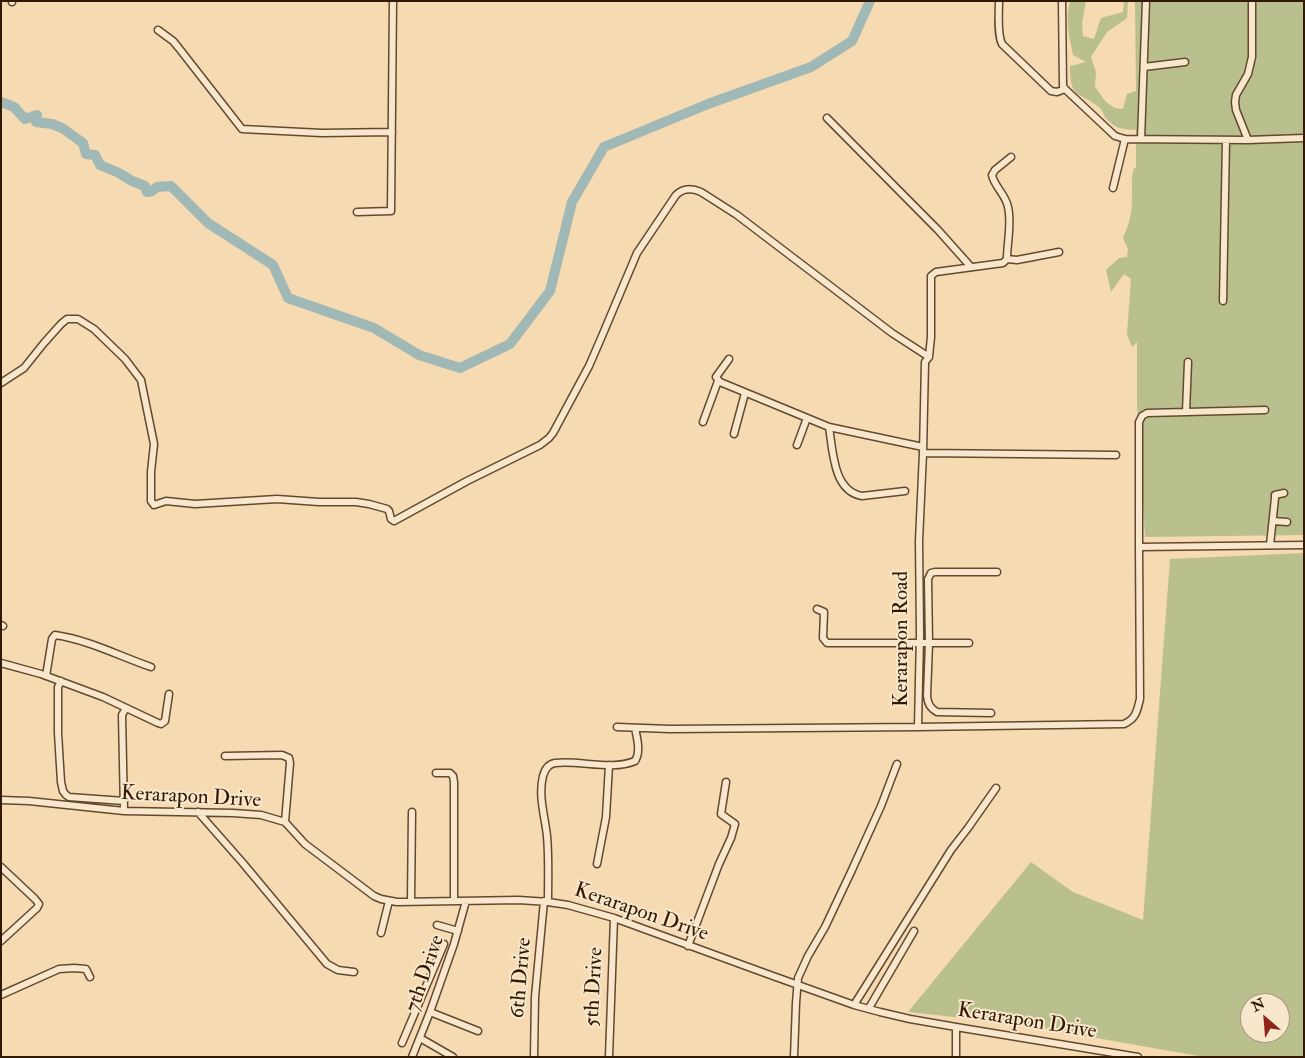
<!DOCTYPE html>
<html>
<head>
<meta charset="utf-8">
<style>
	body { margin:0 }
	#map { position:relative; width:1305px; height:1058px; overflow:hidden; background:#f5dab2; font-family:"IM FELL Double Pica",serif }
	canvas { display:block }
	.frame { position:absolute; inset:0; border:2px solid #321a02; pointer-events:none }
	.north { position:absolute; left:1240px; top:993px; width:50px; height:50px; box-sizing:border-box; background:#f8e7cd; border:1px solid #a9957c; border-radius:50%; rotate:333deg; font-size:14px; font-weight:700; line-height:20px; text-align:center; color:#321a02 }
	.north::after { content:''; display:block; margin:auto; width:18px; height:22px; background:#8f2418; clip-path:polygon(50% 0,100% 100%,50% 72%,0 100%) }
</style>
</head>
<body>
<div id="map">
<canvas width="1305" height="1058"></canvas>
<div class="frame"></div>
<div class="north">N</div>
</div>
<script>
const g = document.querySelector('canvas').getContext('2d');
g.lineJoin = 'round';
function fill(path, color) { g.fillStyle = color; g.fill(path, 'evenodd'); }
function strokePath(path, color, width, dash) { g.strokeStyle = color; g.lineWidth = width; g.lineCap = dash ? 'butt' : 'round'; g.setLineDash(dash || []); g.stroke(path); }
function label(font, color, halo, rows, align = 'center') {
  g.font = font + ' "IM FELL Double Pica",serif'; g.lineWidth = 4; g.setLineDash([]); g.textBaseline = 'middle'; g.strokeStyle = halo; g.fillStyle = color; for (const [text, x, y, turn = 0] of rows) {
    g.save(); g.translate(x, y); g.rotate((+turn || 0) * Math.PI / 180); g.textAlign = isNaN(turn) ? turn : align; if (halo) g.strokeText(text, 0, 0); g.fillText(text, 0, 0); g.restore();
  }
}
const green = new Path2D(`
	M1070,1h16l-4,22 1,13 11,3 7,-21 22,-6 1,-11h4l-1,17 -20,14 -16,25 5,15 -1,15 11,15 9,6 8,1 4,-15 9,-3 -1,-90h169v534l-159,2 -8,-132v-63l-5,5 -5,-13 4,-55 -7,-5 -13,18 -5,-22 13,-12 8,-1 1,-8 -5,-11c6,-13 9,-25 9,-38 1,-13 -2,-19 2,-32h2v-38c-15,-1 -21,-1 -31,-13 -2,-4 -3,-7 -6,-10 -21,-16 -29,-8 -29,-41l16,-4 -13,-7c-4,-19 -8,-35 -3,-54z
	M1304,553v504h-100l-187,-33 -109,-12 123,-150 42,30 70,28 27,-361zM1250,1003h30v30h-30z`);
const river = new Path2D(`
	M1,102l13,5 11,12 12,-4 -1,7 16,2 10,4 21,15 3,11 9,1 5,10 19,8 13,8 13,5 2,6 5,-1 5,-4 14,-1 37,37 65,42 15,33 86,30 45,27 41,13 50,-24 40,-53 22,-89 32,-55 104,-43 103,-37 41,-26 18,-40`);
const minor = new Path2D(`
	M999,1c0,12 -2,33 3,43l49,47 6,1 8,-3
	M1062,1l1,85 2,3 50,47 10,3 123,1 56,-2
	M12,2v-1
	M158,30l15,11 5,6 64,82 80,4 70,-1
	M1144,67l41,-5
	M827,118l111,112 33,37
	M1141,139l5,-138
	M1248,140l-12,-30 -1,-8 1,-7 12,-21 4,-17v-56
	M1113,188l12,-49
	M357,212l34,-1 2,-210
	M1007,259l10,1 42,-8
	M1223,301l3,-161
	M929,357l2,-20v-61l5,-4 67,-9 4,-4c0,-17 5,-35 1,-52 -2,-12 -14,-21 -16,-32l3,-5 16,-13
	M729,359l-13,18 4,5 109,45 94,20
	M1,383l23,-15 20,-25 17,-19 6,-5h11l16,10 31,30 16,21 13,64 -3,28v29l3,4 12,-4 29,3 82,-5 42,3h37l13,2 18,5 2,2 2,8 3,2 73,-40 73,-36 9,-7 4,-5 36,-67 13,-30 35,-83 39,-58c7,-7 16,-7 25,-3l36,23 155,118 37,24 -4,5 -2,91 -4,88 1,93 -2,93
	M1186,412l2,-50
	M703,422l15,-41
	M829,427c4,24 4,64 33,69l43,-5
	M734,434l11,-41
	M797,445l10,-27
	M923,453l193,2
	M1273,521l14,1
	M1270,545l5,-47v-3l9,-2
	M1139,547v-125l3,-6 5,-3 118,-3
	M817,609l7,3 -1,26 4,5h142
	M1,625l2,1
	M1,663l40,11 62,23 55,26 3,1 4,-3 4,-27
	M46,676l6,-37 3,-4c34,5 64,21 96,32
	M61,681l-3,6v46l3,49 2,9 3,4 3,2 55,4
	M991,713l-54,-1c-7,-4 -9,-8 -10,-16l2,-53 -1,-64 3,-6 4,-1h62
	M617,727l53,2 248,-2 206,-3c12,-5 13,-13 16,-25l-1,-152 165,-2
	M225,756l57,-1 7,3 1,5 -5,59
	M436,773h14l3,3 1,6v119
	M1,800l28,1 95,10 109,2 28,2 24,7 20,22 69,52 7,3 16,3 122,-2 29,2 20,3 46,13 159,58 81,29 26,7 30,7 46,8 182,30
	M124,811l-2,-96 4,-7
	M198,812l44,50 85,102 11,6 16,2
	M597,864l9,-47 3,-52
	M1,867l34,32 4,5 -2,4 -36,33
	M411,901l1,-89
	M548,902c0,-22 1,-44 -1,-66 -2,-19 -9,-40 -4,-60 2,-7 5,-12 12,-13 26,-3 56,8 80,-2 6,-9 2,-23 0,-33
	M437,925l21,6
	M381,933l8,-32
	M688,946l31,-82 12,-26 4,-14 -14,-10 5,-32
	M1,995l58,-26 15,-1 12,1 4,8
	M854,1005l97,-155 17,-22 28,-40
	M869,1008l45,-77
	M430,1012l48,19
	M956,1027v30
	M420,1038l33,19
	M402,1043l42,-99
	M412,1057l18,-45 24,-68 12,-43
	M534,1057l1,-60 9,-96
	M609,1057l5,-139
	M794,1057l2,-54 2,-25 10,-22 17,-29 26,-55 30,-66 16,-42`);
const streetNames = [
	["Kerarapon Road",902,639,-90],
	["Kerarapon Drive",191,798,3],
	["Kerarapon Drive",641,913,19],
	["7th Drive",426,974,-71],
	["6th Drive",522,978,-85],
	["5th Drive",595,987,-87],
	["Kerarapon Drive",1027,1022,9]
];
fill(green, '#bac08d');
strokePath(river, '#a0b8b6', 10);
strokePath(minor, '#634a2e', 9);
strokePath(minor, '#f8e7cd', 6);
label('21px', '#321a02', '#f8e7cd', streetNames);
</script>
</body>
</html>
